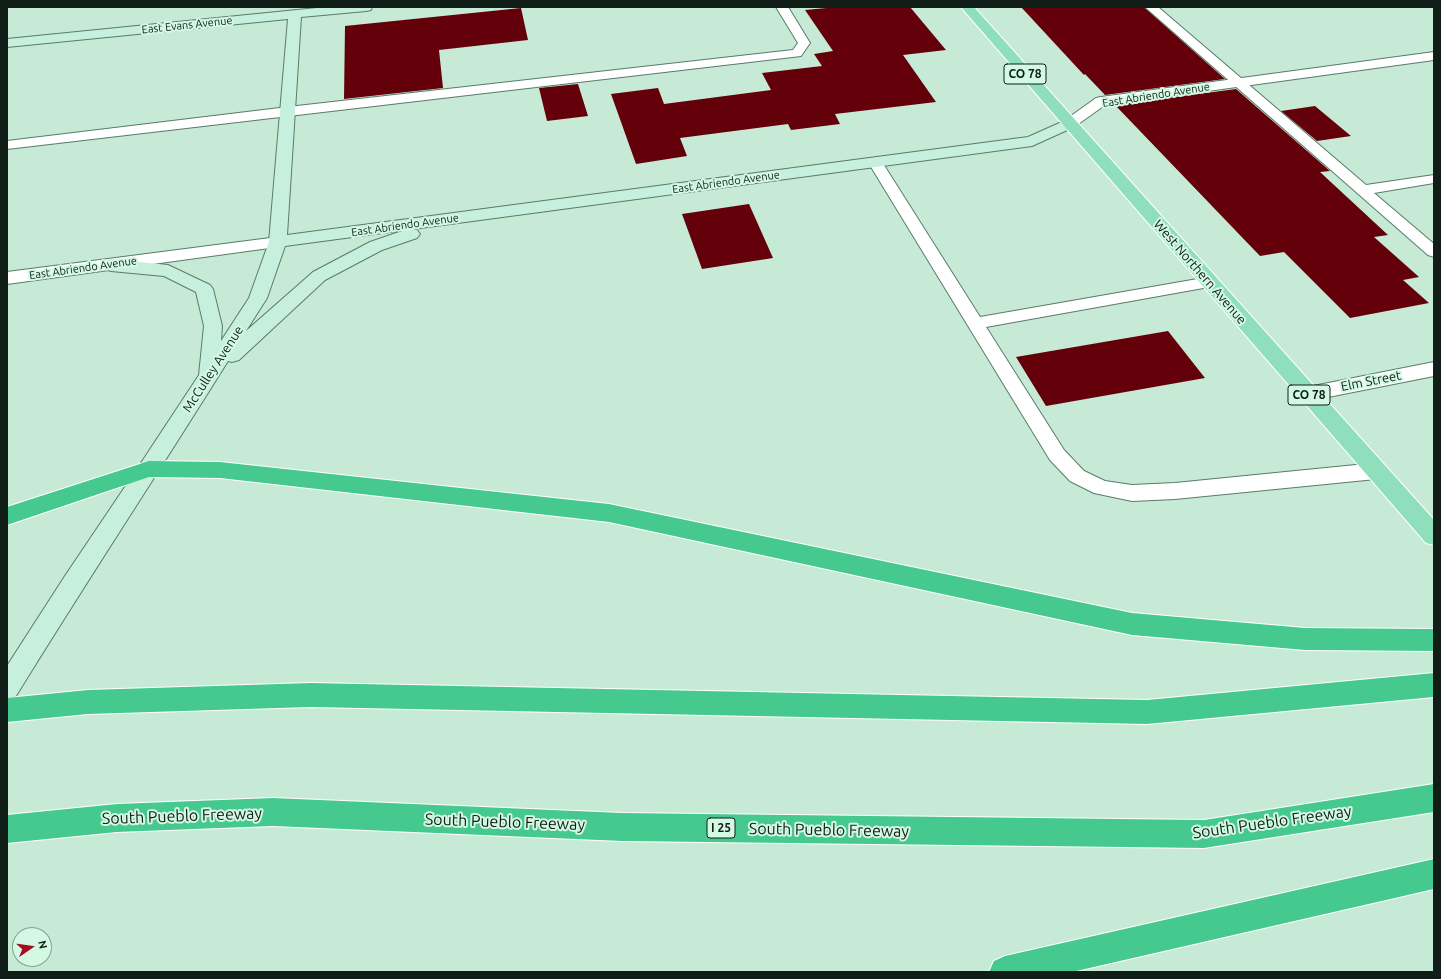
<!DOCTYPE html>
<html>
<head>
<meta charset="utf-8">
<style>
	body { margin:0 }
	#map { position:relative; width:1441px; height:979px; overflow:hidden; background:#c6ead6; font-family:Ubuntu,sans-serif }
	canvas { display:block }
	.frame { position:absolute; inset:0; border:8px solid #101e17; pointer-events:none }
	.north { position:absolute; left:12px; top:927px; width:40px; height:40px; box-sizing:border-box; background:#d3f8e3; border:1px solid #85a191; border-radius:50%; rotate:77deg; font-size:11px; font-weight:700; line-height:16px; text-align:center; color:#101e17 }
	.north::after { content:''; display:block; margin:auto; width:14px; height:18px; background:#a50c1d; clip-path:polygon(50% 0,100% 100%,50% 72%,0 100%) }
</style>
</head>
<body>
<div id="map">
<canvas width="1441" height="979"></canvas>
<div class="frame"></div>
<div class="north">N</div>
</div>
<script>
const g = document.querySelector('canvas').getContext('2d');
g.lineJoin = 'round';
function fill(path, color) { g.fillStyle = color; g.fill(path, 'evenodd'); }
function strokePath(path, color, width, dash) { g.strokeStyle = color; g.lineWidth = width; g.lineCap = dash ? 'butt' : 'round'; g.setLineDash(dash || []); g.stroke(path); }
function label(font, color, halo, rows, align = 'center') {
  g.font = font + ' Ubuntu,sans-serif'; g.lineWidth = 4; g.setLineDash([]); g.textBaseline = 'middle'; g.strokeStyle = halo; g.fillStyle = color; for (const [text, x, y, turn = 0] of rows) {
    g.save(); g.translate(x, y); g.rotate((+turn || 0) * Math.PI / 180); g.textAlign = isNaN(turn) ? turn : align; if (halo) g.strokeText(text, 0, 0); g.fillText(text, 0, 0); g.restore();
  }
}
const building = new Path2D(`
	M837,7h73l36,43 -43,5 33,47 -101,12 5,10 -49,6 -3,-6 -108,14 7,18 -51,8 -25,-70 47,-6 6,16 107,-14 -9,-17 60,-7 -8,-12 19,-3 -28,-41z
	M1021,7h123l81,72 -120,16 -20,-21 -1,1z
	M521,8l7,32 -89,10 4,38 -99,11 1,-73z
	M578,84l10,32 -41,5 -8,-33z
	M1236,89l94,82 -10,1 68,63 -14,2 45,40 -16,3 26,23 -79,15 -66,-66 -24,4 -145,-151z
	M1315,106l36,30 -34,5 -36,-30z
	M749,204l24,54 -71,11 -20,-55z
	M1168,331l37,47 -159,28 -30,-49z`);
const lane = new Path2D(`
	M776,7h12l22,36 -9,13 -794,93v-8l281,-34 505,-57 5,-7z
	M1145,7h13l208,178 68,-10v8l-60,10 60,51v13l-6,-2z
	M875,158l5,1 2,3 98,155 229,-40 6,1 2,4 -2,4 -6,1 -223,40 78,123 20,21 21,10 27,4 43,-2 201,-20 7,3 3,5 -3,5 -7,3 -201,20 -43,2 -38,-8 -24,-12 -20,-21 -182,-298 2,-3z`);
const street = new Path2D(`
	M1434,52v8l-329,45 -31,22 -5,2 -5,-2 -3,-3 3,-3 32,-23 5,-1z
	M278,237l6,1 3,4 -3,4 -277,38v-12z
	M1434,362v14l-126,25 -7,-2 -3,-5 3,-5 7,-2z`);
const secondary = new Path2D(`
	M327,7h45l-1,3 -5,1 -65,6 -14,218 741,-98 36,-16 5,-2 5,2 3,3 -3,3 -42,19 -619,83 4,1 3,4 -3,4 -35,12 -57,30 -86,80 -7,2 -4,-1c-70,112 -143,223 -212,335l-9,4v-34l58,-90 76,-113 58,-88 5,-49 -8,-34 -32,-16 -53,-5 -6,-2 -3,-4 3,-4 6,-2 57,6 42,20 3,4 9,37 -1,15 28,-43 20,-56 19,-223 -281,28v-8zM405,230l-35,12 -57,30 -67,59 21,-33 18,-52z`);
const primary = new Path2D(`
	M961,7h13l460,513v25l-8,-2z`);
const highway = new Path2D(`
	M149,461l71,1 389,42 523,109 173,15 129,1v22l-129,-1 -173,-15 -523,-113 -389,-44 -71,-1 -142,48v-18z
	M1434,673v24l-287,27 -836,-17 -223,7 -81,8v-24l81,-8 223,-7 836,17z
	M1434,784v28l-230,36 -582,-7 -349,-15 -156,6 -110,11v-28l110,-11 156,-6 349,15 582,7z
	M1434,859v30l-362,83h-83l5,-11 11,-5z`);
const farStreetnames = [
	["East Evans Avenue",187,25,-6],
	["East Abriendo Avenue",1156,95,-9],
	["East Abriendo Avenue",726,182,-8],
	["East Abriendo Avenue",405,225,-8],
	["East Abriendo Avenue",83,268,-8]
];
const shields = [
	[1025,74,42],
	[1309,395,42],
	[721,828,28]
];
const shieldNames = [
	["CO 78",1025,74],
	["CO 78",1309,395],
	["I 25",721,828]
];
const streetNames = [
	["West Northern Avenue",1200,272,49],
	["McCulley Avenue",213,369,-57],
	["Elm Street",1371,381,-11]
];
const nearStreetnames = [
	["South Pueblo Freeway",182,816,-2],
	["South Pueblo Freeway",505,822,2],
	["South Pueblo Freeway",1272,822,-8],
	["South Pueblo Freeway",829,830,1]
];
fill(building, '#64000a');
strokePath(lane, '#5a7b69', 2);
strokePath(street, '#5a7b69', 2);
strokePath(secondary, '#5a7b69', 2);
strokePath(primary, '#fff', 2);
strokePath(highway, '#fff', 2);
fill(lane, '#fff');
fill(street, '#fff');
fill(secondary, '#c7efdd');
fill(primary, '#8fdfbc');
fill(highway, '#45c98f');
label('11px', '#101e17', '#d3f8e3', farStreetnames);
for (const [x, y, w] of shields) { const box = new Path2D(); box.roundRect(x - w / 2, y - 10, w, 20, 3); g.fillStyle = '#d3f8e3'; g.fill(box); strokePath(box, '#101e17', 1); }
label('bold 12px', '#101e17', null, shieldNames);
label('13px', '#101e17', '#d3f8e3', streetNames);
label('16px', '#101e17', '#d3f8e3', nearStreetnames);
</script>
</body>
</html>
